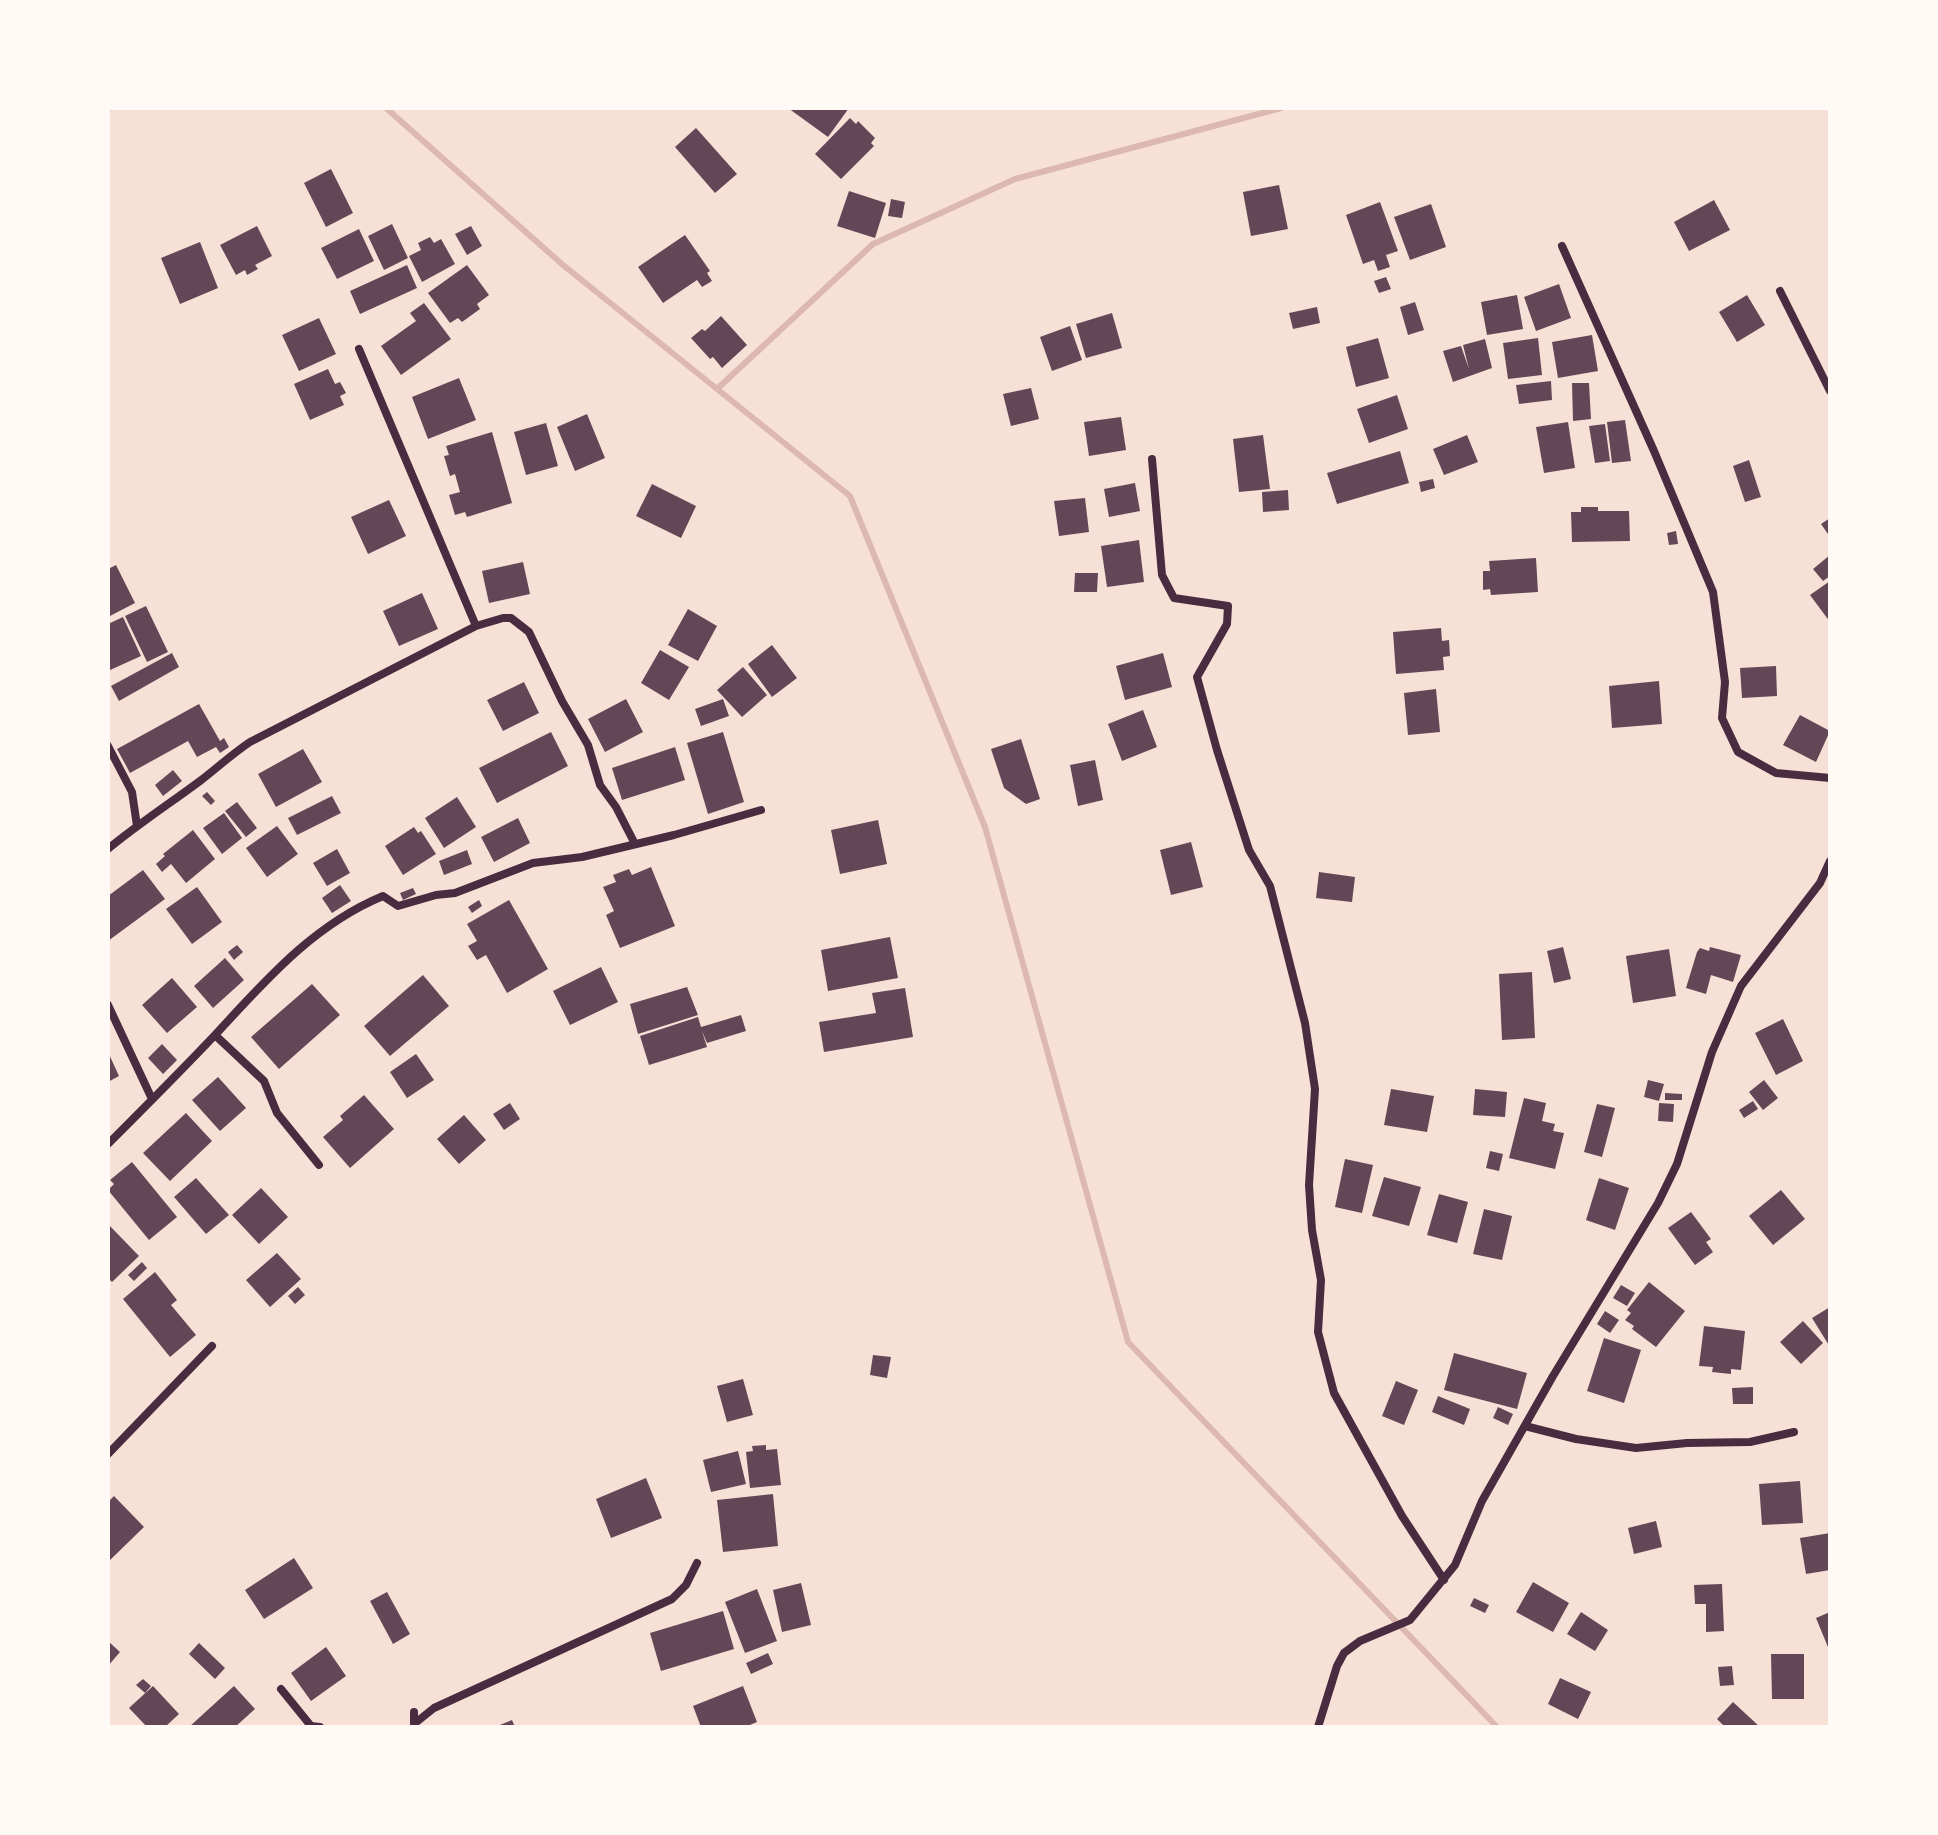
<!DOCTYPE html>
<html>
<head>
<meta charset="utf-8">
<style>
	body { margin:0 }
	#map { position:relative; width:1938px; height:1835px; overflow:hidden; background:#f7e1d7; font-family:Arial,sans-serif }
	canvas { display:block }
	.frame { position:absolute; inset:0; border:110px solid #fffaf5; pointer-events:none }
</style>
</head>
<body>
<div id="map">
<canvas width="1938" height="1835"></canvas>
<div class="frame"></div>
</div>
<script>
const g = document.querySelector('canvas').getContext('2d');
g.lineJoin = 'round';
function strokePath(path, color, width, dash) { g.strokeStyle = color; g.lineWidth = width; g.lineCap = dash ? 'butt' : 'round'; g.setLineDash(dash || []); g.stroke(path); }
function fill(path, color) { g.fillStyle = color; g.fill(path, 'evenodd'); }
const stream = new Path2D(`
	M386,108l177,157 287,231 135,331 143,515 369,385
	M108,110l1,-2
	M717,389l156,-145 142,-65 266,-71`);
const building = new Path2D(`
	M788,108h61l-21,29z
	M850,118l6,6 2,-3 17,17 -4,5 3,3 -33,33 -26,-25z
	M696,128l41,46 -22,19 -40,-46z
	M331,169l22,44 -27,14 -22,-44z
	M1279,185l9,44 -37,7 -8,-44z
	M849,191l37,12 -11,35 -38,-12z
	M891,199l14,3 -3,16 -14,-2z
	M1714,200l16,30 -41,21 -15,-29z
	M1380,202l18,49 -12,4 4,12 -12,4 -4,-11 -11,4 -17,-49z
	M1431,204l15,43 -36,13 -16,-43z
	M392,224l16,34 -24,12 -16,-34z
	M257,226l15,30 -17,9 3,4 -11,6 -2,-5 -9,5 -16,-30z
	M471,226l11,20 -15,9 -12,-21z
	M359,229l15,32 -37,18 -16,-31z
	M685,235l25,36 -3,2 5,8 -10,6 -5,-7 -34,23 -25,-36z
	M430,237l4,6 7,-4 14,25 -33,18 -13,-26 12,-6 -3,-7z
	M200,242l18,46 -38,16 -19,-46z
	M407,265l10,23 -57,26 -10,-23z
	M467,265l22,30 -12,9 3,5 -18,13 -4,-4 -8,5 -22,-30z
	M1386,277l5,12 -12,4 -5,-12z
	M1559,284l12,34 -35,13 -12,-34z
	M1517,295l6,34 -36,6 -6,-33z
	M1747,295l18,30 -28,17 -18,-30z
	M1415,302l9,28 -16,5 -8,-28z
	M424,303l27,36 -50,36 -20,-29 35,-25 -6,-8z
	M1317,307l3,16 -27,6 -4,-16z
	M1112,313l10,35 -36,10 -10,-34z
	M721,316l26,29 -25,23 -9,-11 -3,2 -19,-21 11,-9 3,2z
	M319,318l17,36 -37,17 -17,-36z
	M1070,326l12,34 -30,11 -12,-34z
	M1592,335l6,36 -40,7 -6,-36z
	M1378,338l11,40 -33,9 -10,-40z
	M1538,338l4,37 -34,4 -5,-36z
	M1485,339l7,29 -39,14 -10,-31 18,-5 8,23 -6,-24z
	M328,369l7,15 5,-2 6,11 -6,3 4,9 -34,15 -16,-36z
	M459,378l17,42 -48,19 -16,-42z
	M1551,381l1,19 -33,4 -3,-19z
	M1572,383h17l2,36 -18,2z
	M1031,388l8,31 -28,7 -8,-32z
	M1397,395l11,34 -39,14 -12,-34z
	M587,414l18,44 -30,13 -18,-44z
	M1121,417l5,33 -37,6 -5,-34z
	M1625,420l6,41 -19,2 -5,-41z
	M1568,422l7,46 -31,5 -8,-46z
	M546,423l12,43 -32,9 -12,-43z
	M1605,424l5,37 -15,2 -6,-37z
	M492,432l20,71 -45,14 -2,-5 -10,3 -6,-20 11,-3 -5,-18 -5,2 -6,-20 5,-1 -3,-9z
	M1263,435l7,54 -31,3 -6,-53z
	M1467,435l11,27 -34,13 -11,-26z
	M1400,451l9,32 -72,21 -10,-31z
	M1749,460l12,37 -16,5 -12,-36z
	M1433,479l2,9 -14,4 -2,-10z
	M1135,483l5,28 -31,6 -5,-28z
	M652,484l44,22 -15,32 -45,-22z
	M1288,490l1,20 -26,2 -1,-20z
	M1085,498l4,34 -30,4 -5,-35z
	M389,500l17,36 -38,18 -17,-37z
	M1581,507h17v4h31l1,30 -58,1 -1,-30h10z
	M1830,518v19l-9,-13z
	M1676,531l2,13 -9,1 -2,-12z
	M1139,540l5,42 -37,5 -6,-41z
	M1830,555v21l-7,5 -10,-12z
	M1536,558l2,34 -47,3 -1,-6 -7,1v-19h7l-1,-10z
	M523,562l7,32 -41,9 -7,-32z
	M116,565l19,38 -27,14v-48z
	M1075,573h23l-1,19h-23z
	M1830,581v41l-20,-27z
	M422,593l16,36 -39,17 -16,-35z
	M146,606l22,46 -21,10 -22,-46z
	M688,609l29,17 -19,35 -30,-16z
	M123,617l18,39 -33,15v-47z
	M1441,628l1,13 7,-1 1,16 -7,1 1,13 -48,4 -3,-42z
	M772,645l25,33 -25,19 -24,-33z
	M660,650l29,17 -20,33 -28,-17z
	M172,653l7,14 -60,34 -8,-15z
	M1163,653l9,34 -47,13 -9,-34z
	M1776,666l1,30 -35,2 -2,-30z
	M743,667l24,28 -25,22 -25,-27z
	M1659,681l3,43 -50,4 -3,-42z
	M524,682l15,31 -36,18 -16,-31z
	M1436,689l4,43 -32,3 -4,-42z
	M626,699l17,33 -38,20 -17,-33z
	M723,699l6,17 -28,10 -6,-17z
	M199,704l21,37 4,-3 5,9 -9,6 -4,-6 -19,10 -9,-16 -58,32 -13,-24z
	M1143,710l14,37 -35,14 -14,-37z
	M1800,715l30,16 -14,31 -33,-17z
	M551,732l17,34 -71,37 -18,-35z
	M723,732l21,70 -36,12 -21,-71z
	M1021,739l19,60 -14,5 -22,-16 -13,-39z
	M675,747l10,33 -63,20 -10,-32z
	M303,749l19,33 -46,25 -18,-33z
	M1095,760l8,40 -25,6 -8,-41z
	M173,770l9,11 -19,15 -8,-11z
	M207,792l8,9 -4,4 -9,-9z
	M332,796l9,17 -44,22 -9,-17z
	M457,797l19,30 -32,21 -19,-30z
	M237,802l20,26 -11,9 -21,-26z
	M224,813l18,25 -20,16 -19,-26z
	M518,818l12,25 -36,19 -13,-25z
	M878,820l9,44 -47,10 -9,-44z
	M277,826l21,28 -31,23 -21,-29z
	M414,827l4,6 3,-2 15,23 -33,21 -18,-29z
	M193,830l22,29 -29,24 -15,-19 -9,8 -6,-8 9,-8 -2,-2z
	M1191,842l12,45 -32,8 -11,-45z
	M337,849l13,24 -23,13 -14,-23z
	M467,850l5,14 -28,11 -5,-14z
	M651,867l24,59 -55,22 -14,-33 8,-4 -11,-24 13,-5 -3,-7 16,-6 3,6z
	M143,870l22,29 -57,42v-45z
	M1319,872l36,5 -3,25 -36,-4z
	M340,885l11,16 -19,12 -10,-15z
	M197,887l25,35 -30,22 -26,-35z
	M413,888l3,6 -13,6 -3,-7z
	M479,900l3,6 -10,7 -4,-6z
	M509,900l39,69 -41,24 -21,-38 -9,5 -9,-14 9,-5 -10,-17z
	M890,937l8,41 -70,13 -7,-41z
	M237,945l6,7 -9,8 -6,-8z
	M1563,947l8,32 -17,4 -7,-32z
	M1710,947l31,8 -8,27 -22,-7 -5,19 -20,-6 11,-36 3,-4 9,3z
	M1669,949l7,47 -43,7 -7,-47z
	M225,958l19,22 -31,28 -19,-22z
	M601,967l17,35 -48,23 -17,-34z
	M1532,972l3,66 -33,2 -3,-66z
	M423,975l26,31 -59,50 -26,-30z
	M172,978l25,29 -30,26 -25,-28z
	M312,984l28,31 -61,54 -28,-32z
	M687,987l11,28 -60,19 -8,-30z
	M905,988l8,49 -89,15 -5,-30 57,-9 -4,-20z
	M741,1015l5,16 -39,12 -5,-12 5,16 -58,18 -9,-29 58,-19 3,10z
	M1783,1019l20,42 -27,14 -21,-42z
	M162,1044l15,16 -14,14 -15,-16z
	M108,1052l11,24 -11,6z
	M416,1054l18,26 -27,18 -17,-26z
	M218,1077l28,31 -26,23 -28,-31z
	M1648,1080l16,4 -5,17 -15,-4z
	M1764,1080l14,18 -15,12 -14,-18z
	M1391,1089l43,7 -7,36 -43,-7z
	M1475,1089l32,3 -2,25 -32,-2z
	M1665,1093l17,1v6h-17z
	M364,1095l30,34 -44,39 -27,-31 20,-17 -3,-4z
	M1524,1098l22,5 -4,18 13,3 -2,7 11,2 -9,36 -46,-11z
	M1753,1101l5,8 -14,9 -5,-8z
	M510,1103l10,16 -16,11 -11,-16z
	M1659,1103l15,1 -1,18 -15,-1z
	M1597,1104l18,4 -13,49 -18,-5z
	M186,1113l26,28 -42,40 -27,-28z
	M464,1115l22,25 -27,24 -22,-25z
	M1490,1151l13,3 -4,17 -13,-3z
	M1345,1159l28,6 -11,48 -27,-6z
	M132,1162l45,55 -28,23 -41,-50 6,-6 -4,-4z
	M1384,1177l37,10 -12,39 -37,-10z
	M196,1178l33,37 -23,19 -32,-37z
	M1599,1178l30,10 -14,42 -29,-10z
	M261,1188l27,29 -29,27 -27,-29z
	M1781,1190l24,29 -32,26 -24,-29z
	M1439,1194l29,8 -11,41 -30,-8z
	M1484,1209l28,7 -10,44 -29,-6z
	M1691,1212l20,27 -5,3 7,10 -18,13 -27,-37z
	M108,1224l31,32 -27,26 -4,-4z
	M277,1253l24,26 -31,28 -24,-27z
	M142,1262l5,6 -13,13 -6,-6z
	M155,1272l22,28 -6,5 25,30 -26,22 -47,-58z
	M1649,1282l36,29 -29,36 -24,-18 2,-3 -9,-6 6,-7 -4,-3z
	M1621,1285l14,8 -8,13 -14,-8z
	M298,1287l7,8 -10,9 -7,-8z
	M1830,1307v40l-18,-29z
	M1605,1311l14,9 -9,13 -13,-9z
	M1803,1321l20,22 -22,21 -21,-22z
	M1704,1326l41,5 -4,39 -10,-1v5l-19,-2 1,-5 -14,-1z
	M1604,1338l37,12 -17,53 -37,-12z
	M1454,1353l73,20 -10,36 -73,-19z
	M873,1355l18,2 -4,21 -17,-3z
	M743,1379l10,36 -26,7 -10,-36z
	M1396,1381l22,9 -14,35 -22,-9z
	M1753,1387v17h-20l-1,-16z
	M1438,1396l32,13 -6,16 -32,-13z
	M1498,1407l15,7 -5,11 -15,-7z
	M766,1445v5l11,-1 4,36 -31,3 -4,-36 7,-1 -1,-5z
	M738,1451l8,33 -35,8 -8,-32z
	M646,1478l16,40 -51,20 -15,-39z
	M1800,1481l3,42 -41,2 -3,-41z
	M773,1494l5,52 -55,6 -6,-52z
	M114,1496l30,31 -36,35v-60z
	M1656,1521l6,26 -28,7 -6,-26z
	M1830,1533v37l-24,4 -6,-36z
	M294,1558l19,30 -49,31 -19,-29z
	M1533,1582l36,21 -16,29 -37,-20z
	M801,1583l10,42 -29,7 -9,-42z
	M1722,1584l2,47 -18,1v-28h-11l-1,-19z
	M757,1589l20,52 -32,12 -20,-51z
	M387,1592l23,42 -17,10 -23,-43z
	M1474,1598l15,7 -4,8 -15,-7z
	M723,1611l11,38 -73,22 -11,-38z
	M1581,1612l27,18 -13,21 -28,-17z
	M1830,1612v40l-14,-34z
	M108,1641l12,11 -12,14z
	M199,1643l26,25 -10,11 -26,-25z
	M326,1647l20,29 -35,25 -20,-28z
	M768,1653l5,11 -22,10 -5,-11z
	M1771,1654h33v45h-32z
	M1732,1666l2,19 -14,1 -2,-19z
	M1560,1678l31,14 -13,27 -30,-15z
	M143,1679l8,7 -6,7 -9,-8z
	M153,1686l26,28 -14,13h-18l-18,-19z
	M234,1686l21,23 -20,18h-46z
	M743,1686l14,36 -12,5h-44l-8,-21z
	M1733,1702l27,25h-35l-8,-8z
	M512,1720l3,7h-20z`);
const minor = new Path2D(`
	M1562,246l92,205 59,141 12,90 -3,36 16,34 38,21 54,5
	M1780,291l50,100
	M359,349l117,277
	M1152,459l10,116 12,23 54,8 -1,18 -30,53 20,73 32,100 21,36 35,137 10,66 -6,96 3,45 9,50 -3,52 16,61 68,123 42,64
	M108,746l24,46 5,34
	M108,849c29,-24 61,-45 92,-68 17,-13 32,-27 50,-39l226,-116 27,-8h8l18,14 33,69 26,44 12,40 16,22 19,37
	M108,1005l44,94
	M215,1035l49,46 13,32 42,52
	M108,1144c36,-36 72,-72 107,-109 50,-54 98,-110 168,-139l15,10 38,-11 19,-2 78,-30 49,-6 92,-22 87,-25
	M1525,1426l51,13 60,9 51,-5 63,-1 44,-10
	M108,1454l104,-108
	M281,1689l30,37 9,1
	M414,1712v12l20,-16 238,-109 14,-14 11,-22
	M1318,1727l19,-61 7,-13 16,-12 50,-21 45,-55 27,-64 71,-125 105,-173 19,-39 35,-112 29,-66 79,-103 10,-22`);
strokePath(stream, '#dcb8b0', 6);
fill(building, '#644757');
strokePath(minor, '#4a2c40', 8);
</script>
</body>
</html>
